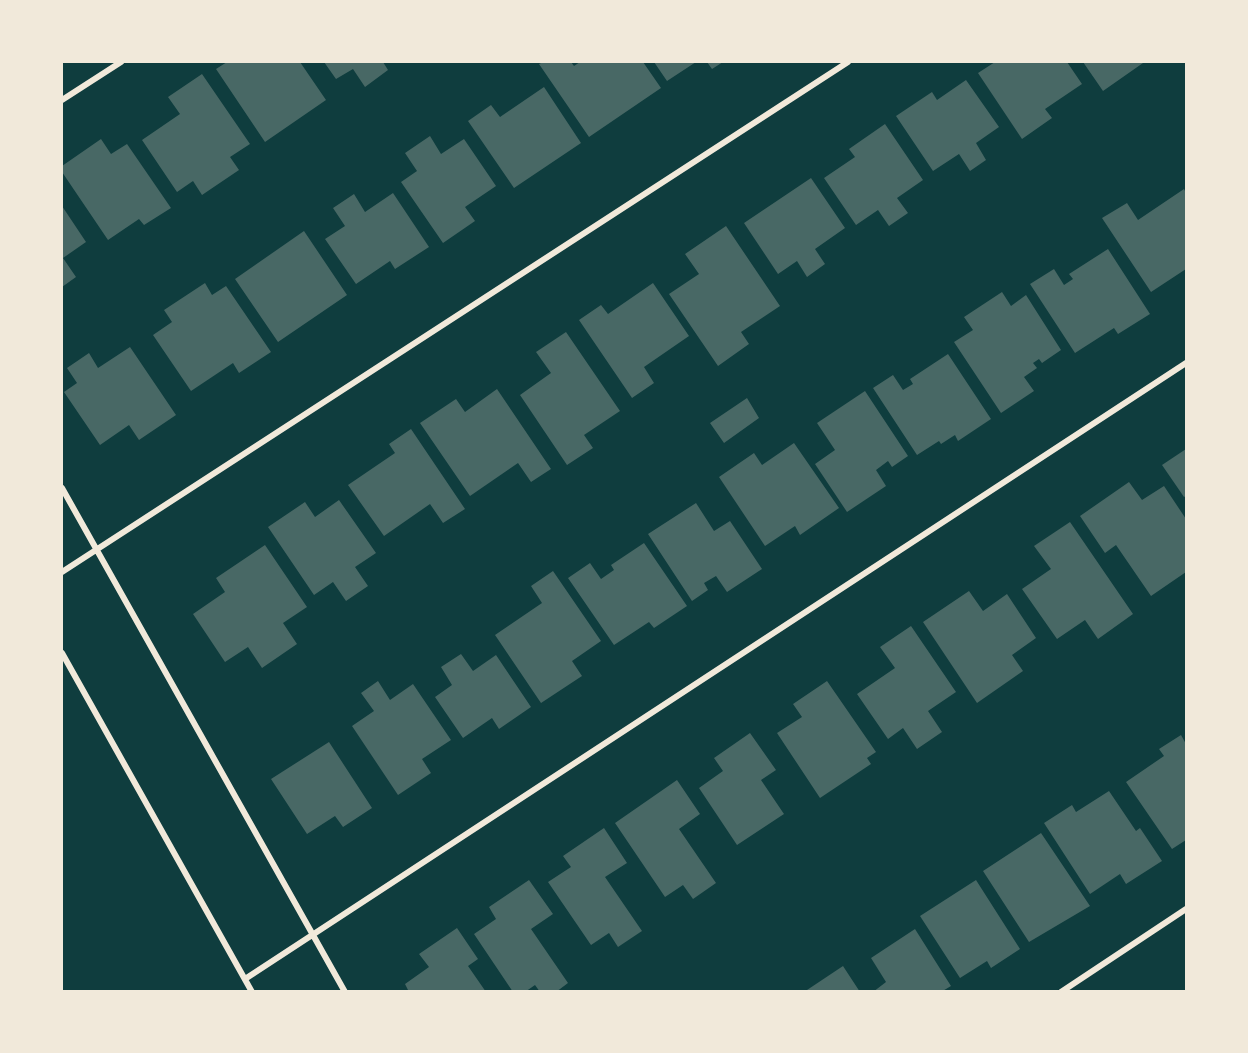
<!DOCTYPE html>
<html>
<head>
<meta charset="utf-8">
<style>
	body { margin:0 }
	#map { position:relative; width:1248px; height:1053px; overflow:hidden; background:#0f3d3e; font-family:"PT Sans",sans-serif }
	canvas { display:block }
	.frame { position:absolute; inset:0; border:63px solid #f1e9da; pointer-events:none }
</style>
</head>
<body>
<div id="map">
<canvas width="1248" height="1053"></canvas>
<div class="frame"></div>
</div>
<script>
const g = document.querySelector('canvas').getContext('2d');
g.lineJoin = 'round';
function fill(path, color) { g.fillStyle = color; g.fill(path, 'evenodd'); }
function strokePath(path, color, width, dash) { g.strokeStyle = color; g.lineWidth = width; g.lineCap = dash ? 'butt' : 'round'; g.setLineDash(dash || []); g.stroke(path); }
const building = new Path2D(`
	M227,62h73l26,38 -61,42 -49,-73z
	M324,62h59l5,8 -23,17 -12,-18 -17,10z
	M543,62h28l3,4 6,-4h63l18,26 -72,49 -50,-73z
	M654,62h42l-29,19z
	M707,62h16l-11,7z
	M995,62h72l15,22 -37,25 7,9 -30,21 -44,-66z
	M1083,62h59l1,1 -40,28z
	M202,74l48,70 -20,13 9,13 -37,25 -9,-14 -16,11 -35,-52 38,-26 -12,-17z
	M966,80l33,47 -23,16 10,17 -16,11 -11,-17 -26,17 -37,-55 36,-24 5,8z
	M544,87l37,56 -67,45 -46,-67 23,-16 9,12z
	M885,124l38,56 -26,18 11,15 -19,13 -11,-16 -22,15 -32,-47 31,-21 -6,-8z
	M430,136l11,18 23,-15 32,47 -31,21 10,14 -32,22 -42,-61 16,-11 -12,-18z
	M101,139l10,15 16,-10 44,64 -27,17 -5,-6 -31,21 -46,-68v-6z
	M811,178l34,50 -30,21 10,15 -18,13 -10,-16 -19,13 -34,-51z
	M1184,189l2,4v76l-35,23 -49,-74 25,-15 11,17z
	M393,193l36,54 -34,22 -5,-8 -34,23 -31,-45 20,-13 -12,-18 21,-14 11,18z
	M62,206l24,36 -23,16 13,19 -14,10z
	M726,226l54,80 -39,26 8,12 -31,22 -49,-72 30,-20 -14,-20z
	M304,231l43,64 -69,47 -43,-63z
	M1108,249l42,65 -32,20 -4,-6 -39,25 -45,-69 24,-15 10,16 9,-6 -4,-5z
	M205,283l7,12 14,-9 45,66 -32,21 -6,-10 -42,28 -38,-56 19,-13 -8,-12z
	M653,283l36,53 -45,31 10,16 -22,15 -53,-78 22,-15 7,9z
	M1002,292l9,14 15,-11 35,55 -19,13 -3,-4 -6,4 4,5 -13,9 10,14 -33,22 -47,-71 19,-12 -9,-13z
	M566,332l54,79 -36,24 9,13 -26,17 -47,-70 31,-22 -15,-21z
	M130,347l46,68 -37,25 -10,-15 -29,20 -36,-53 13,-9 -10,-15 22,-15 9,15z
	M948,354l43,65 -33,22 -3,-6 -14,9 -2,-3 -22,14 -44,-67 20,-13 10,15 10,-6 -3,-5z
	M497,389l54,80 -20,13 -13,-19 -48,33 -50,-73 36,-24 9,13z
	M865,391l43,65 -16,11 -4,-6 -12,9 10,16 -39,26 -32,-48 20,-14 -18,-27z
	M747,398l12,20 -35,25 -14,-20z
	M411,429l54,80 -22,14 -13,-19 -46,32 -36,-51 47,-32 -6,-9z
	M794,443l45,65 -39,27 -5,-9 -30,20 -46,-69 35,-24 8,12z
	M1186,449v47l-2,1 -22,-32z
	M1129,482l13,18 22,-14 22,33v53l-35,24 -35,-51 -11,8 -25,-37z
	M339,500l37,53 -21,14 13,19 -22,15 -13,-19 -19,13 -46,-68 37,-25 10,15z
	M696,503l18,28 16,-10 32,48 -35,23 -11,-16 -12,7 4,7 -16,11 -44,-67z
	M1070,522l63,92 -35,25 -13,-19 -28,19 -35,-50 29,-20 -17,-23z
	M644,543l43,63 -33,22 -5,-6 -35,23 -46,-67 22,-15 11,16 13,-9 -3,-5z
	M265,545l42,62 -24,16 14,21 -35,24 -14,-21 -23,15 -32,-48 32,-22 -9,-14z
	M553,571l48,70 -29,20 10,15 -41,27 -46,-68 47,-32 -11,-17z
	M969,591l14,20 24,-17 29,44 -24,17 11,16 -46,32 -54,-81z
	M911,626l45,66 -28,19 14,21 -25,17 -14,-21 -15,11 -31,-45 38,-26 -15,-21z
	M461,654l12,17 23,-16 35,52 -32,22 -7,-11 -29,20 -28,-41 17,-12 -11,-18z
	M378,681l12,19 23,-16 38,56 -29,19 9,14 -33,22 -46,-69 22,-15 -13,-18z
	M827,681l49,71 -9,6 4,6 -51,34 -43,-65 25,-16 -9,-13z
	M750,733l26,37 -15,10 23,34 -47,31 -38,-57 24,-17 -9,-13z
	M1181,735l5,9v96l-14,9 -46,-67 38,-26 -5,-7z
	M329,742l43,66 -29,19 -8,-11 -28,18 -36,-55z
	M677,780l23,34 -21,15 37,54 -23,16 -10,-14 -18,12 -50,-74z
	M1109,791l27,40 4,-3 22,33 -36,23 -6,-10 -30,20 -46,-71 28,-18 4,7z
	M604,828l23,35 -22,14 37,54 -24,16 -9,-14 -18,12 -43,-63 23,-15 -8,-11z
	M1041,833l49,73 -61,36 -46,-71z
	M529,880l24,34 -22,15 37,54 -12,9h-16l-5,-7 -10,7h-12l-39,-58 22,-15 -7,-12z
	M976,880l44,69 -29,19 -4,-7 -27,17 -40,-62z
	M457,928l21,31 -10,7 18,26h-77l-4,-8 24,-17 -10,-13z
	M915,929l36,57 -10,6h-68l13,-10 -15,-24z
	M843,966l17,26h-56z`);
const minor = new Path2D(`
	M62,100l59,-38
	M62,488l283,504
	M62,572l786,-510
	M62,653l190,339
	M245,979l941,-616
	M1061,992l125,-83`);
fill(building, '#486865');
strokePath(minor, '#f1e9da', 6);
</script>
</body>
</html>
